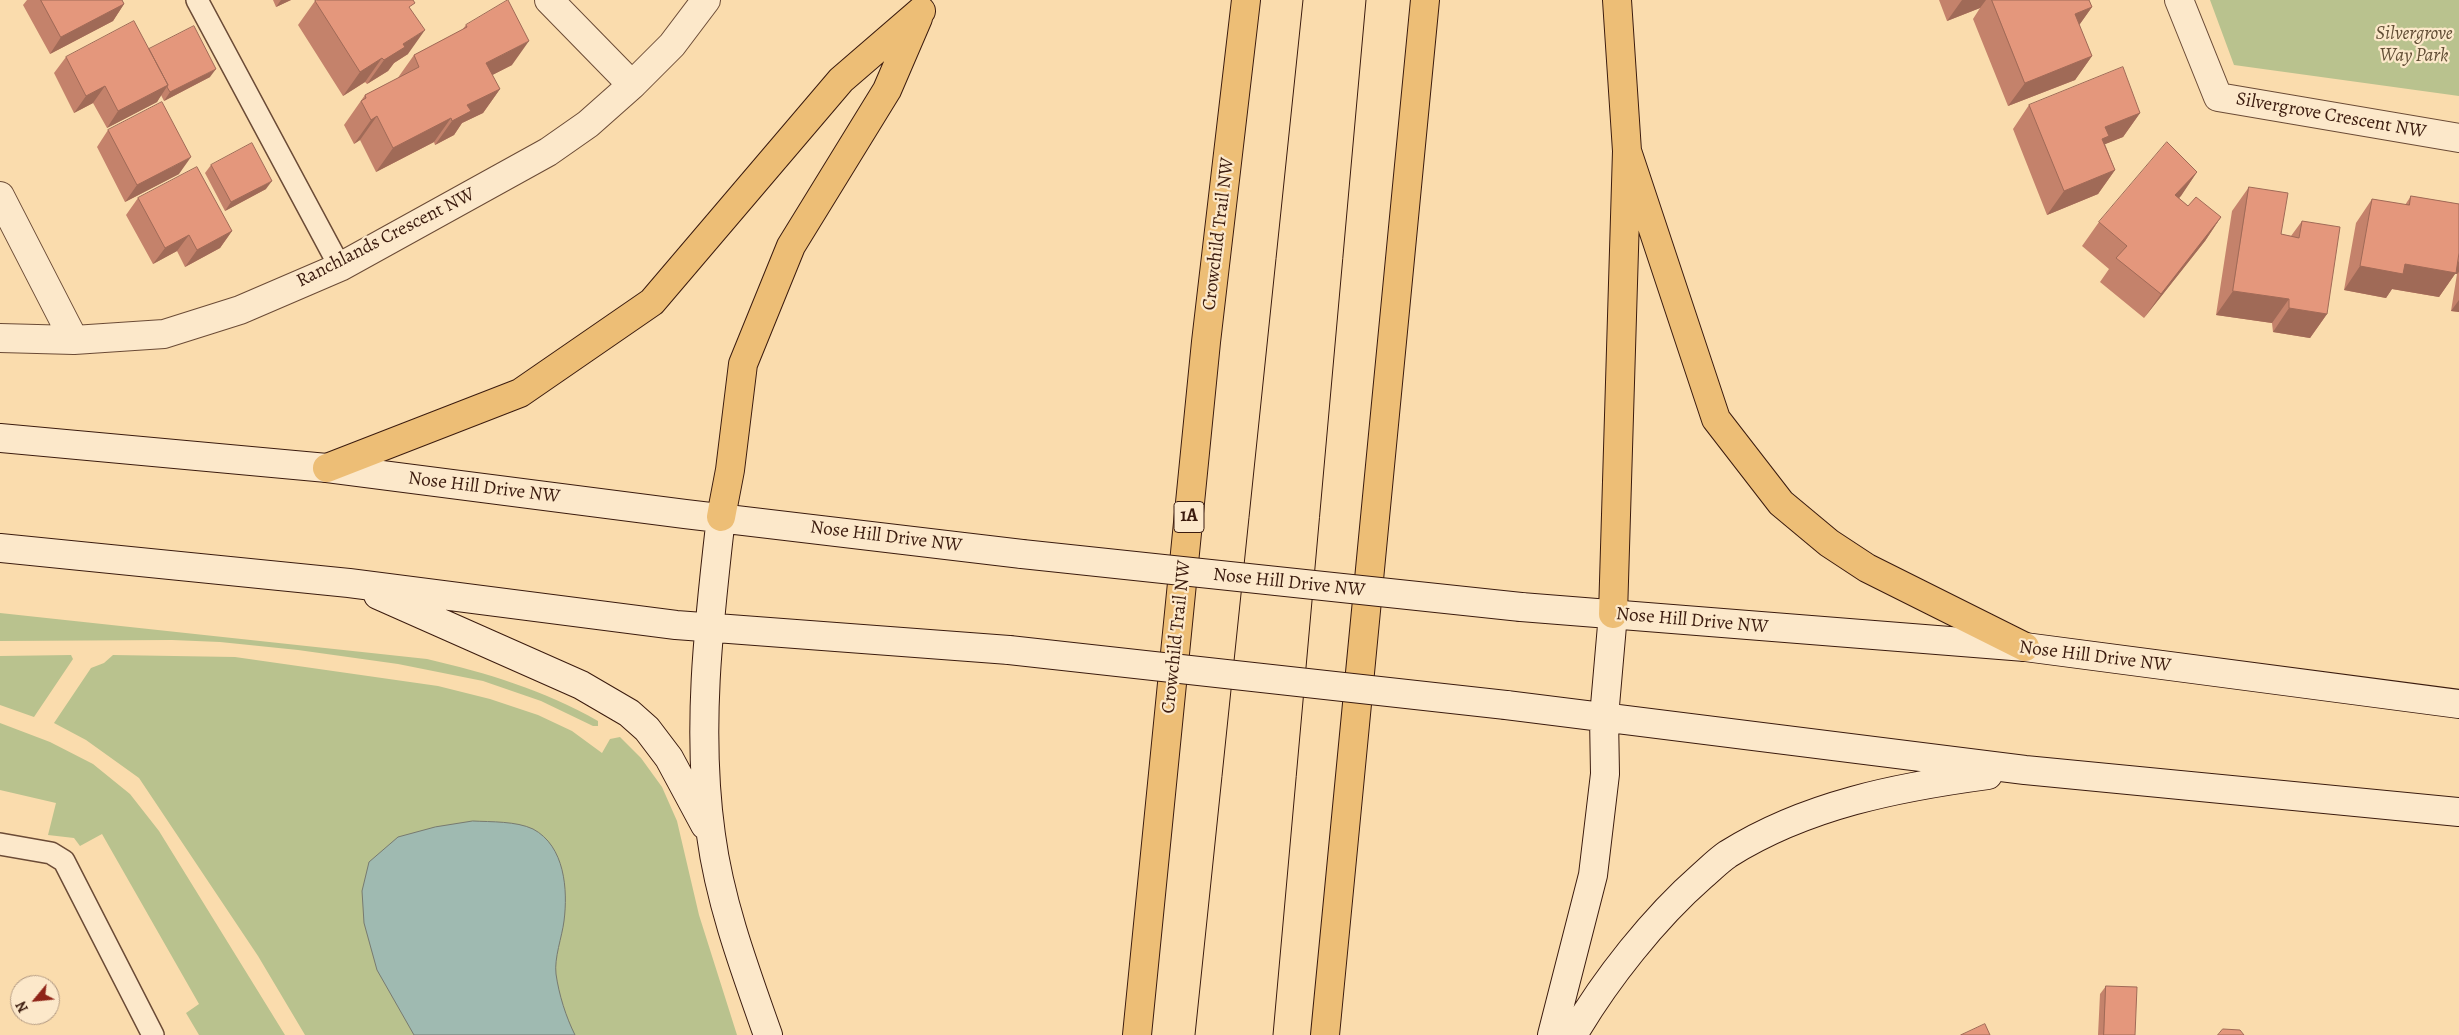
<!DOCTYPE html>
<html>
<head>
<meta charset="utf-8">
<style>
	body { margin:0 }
	#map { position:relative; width:2459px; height:1035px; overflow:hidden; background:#fadcad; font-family:Alegreya,serif }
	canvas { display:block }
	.north { position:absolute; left:10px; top:975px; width:50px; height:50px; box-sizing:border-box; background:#fce8ca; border:1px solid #af967f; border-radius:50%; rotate:242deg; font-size:14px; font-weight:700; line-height:20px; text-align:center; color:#3b1b0e }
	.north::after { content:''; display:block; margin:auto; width:18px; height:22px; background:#8f2418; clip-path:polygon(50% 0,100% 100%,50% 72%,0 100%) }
</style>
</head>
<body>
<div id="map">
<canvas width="2459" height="1035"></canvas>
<div class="north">N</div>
</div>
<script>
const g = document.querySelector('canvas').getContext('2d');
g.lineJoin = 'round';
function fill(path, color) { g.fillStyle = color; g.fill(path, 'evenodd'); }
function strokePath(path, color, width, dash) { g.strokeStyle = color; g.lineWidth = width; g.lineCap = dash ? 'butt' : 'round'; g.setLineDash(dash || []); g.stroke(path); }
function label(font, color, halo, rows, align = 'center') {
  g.font = font + ' Alegreya,serif'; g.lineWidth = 4.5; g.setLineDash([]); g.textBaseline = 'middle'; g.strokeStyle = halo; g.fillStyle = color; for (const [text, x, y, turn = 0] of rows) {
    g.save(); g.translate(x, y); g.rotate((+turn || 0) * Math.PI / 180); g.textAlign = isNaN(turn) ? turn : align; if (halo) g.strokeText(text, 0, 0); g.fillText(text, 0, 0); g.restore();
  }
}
const green = new Path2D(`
	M2210,0h249v96l-225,-31z
	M0,613l427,46c60,14 117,31 171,62v5h-5l-52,-25 -58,-20 -85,-17 -100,-14 -78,-8 -48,-2 -172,1z
	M71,655l2,4 -39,58 -34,-12v-49z
	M113,655l122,2 203,29 52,13 48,16 34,16 30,22 8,-14 10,-2 21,21 21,29 15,34 22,94 38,120h-432l-47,-79 -119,-178 -53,-38 -32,-17 37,-55 13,-5z
	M0,723l50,19 43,22 37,30 29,37 126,204h-86l-13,-22 13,-9 -97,-170 -22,12 -6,-8 -26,-3 8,-32 -56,-13z`);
const water = new Path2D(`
	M473,821c18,1 43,0 60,8 32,17 35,61 31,92 -2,16 -10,37 -8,53 3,21 10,43 19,61h-161l-37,-65 -13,-47 -2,-32 7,-29 29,-25 37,-10z`);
const lane = new Path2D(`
	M197,0l143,267
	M0,844l51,9 13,8 89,174`);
const street = new Path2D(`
	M549,0l83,85
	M2179,0l39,97 241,41
	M0,196l74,144
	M0,338l74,2 90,-6 76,-24 100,-43 208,-115 40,-28 44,-39 40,-40 34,-45`);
const secondary = new Path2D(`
	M0,438l327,30 358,46 337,40
	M721,517c-12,105 -25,213 -10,318 9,68 34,135 57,200
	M0,548l349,35 327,42 333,25
	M378,595l203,90 48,28 18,16 22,29 36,67
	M1521,607l504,40 434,57
	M1506,705l519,65 434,42
	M1552,1035l41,-160 12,-101 -1,-57 9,-103
	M1573,1035c32,-55 81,-117 129,-159 8,-7 17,-16 26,-22 78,-49 170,-67 260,-79`);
const highway = new Path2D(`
	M1627,151l89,268 65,84 48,40 38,25 158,79
	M327,468l193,-75 132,-91 189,-222 80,-69
	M721,517l9,-47 13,-106 48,-118 96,-156 31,-72
	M1613,614l14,-463 -10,-151
	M1137,1035l69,-693 40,-342
	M1325,1035l100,-1035`);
const tram = new Path2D(`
	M1195,1035l108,-1035
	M1273,1035l93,-1035`);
const secondaryBridge = new Path2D(`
	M1022,554l499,53
	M1009,650l497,55`);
const wall = new Path2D(`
	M27,0h95l2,4 -11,17 -63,33 -27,-49z
	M273,0h18l-15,7z
	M1939,0h150l3,7 -13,18 13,31 -17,24 -67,26 -35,-87 7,-11 -33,13z
	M315,1l96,8 -3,45 -14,9 -6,8 -21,13 -2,-2 -22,14 -45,-71z
	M466,25l46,40 -20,10 8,14 -17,24 -21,10 -8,12 -19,10 -1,-3 -58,30 -16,-32 -6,4 -10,-19 21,-30 32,-16 17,-24 48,-25z
	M149,49l61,28 -46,24 -3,-6 -4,7 -50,26 -14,-25 -19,10 -20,-40 12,-16z
	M2029,105l111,8 -17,24 -18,7 10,26 -17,24 -51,21 -34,-86z
	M108,130l71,44 -54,28 -28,-55z
	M211,165l55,24 -41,22 -20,-38z
	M2197,172l-18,26 9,8 33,11 -16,24 -61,77 -44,-36 9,-13 -27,-23 17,-24z
	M2249,187l32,47 10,2 11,-15 25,93 -17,24 -37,-6 -1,-9 -56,-8 16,-104z
	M2411,196l48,8v108l-8,-1 6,-37h-2l-16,23 -47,-8 -6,9 -42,-8 12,-67 16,-24 33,6z
	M138,198l94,33 -12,17 -35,19 -8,-16 -24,13 -27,-49z
	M2106,986l29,49h-37l2,-41z`);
const shadedWall = new Path2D(`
	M281,0h10l-15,7z
	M1962,0h24l-6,8 -33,13z
	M124,4l-11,17 -63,33 11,-17z
	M2092,7l-17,24v-17z
	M425,30l-17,24 -14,9 -6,8 -21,13 17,-24 19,-16z
	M529,41l-17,24 -43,22 17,-24z
	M2092,56l-17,24 -67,26 17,-23z
	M382,58l-17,24 -22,14 17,-24z
	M216,69l-6,8 -46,24 6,-9z
	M168,85l-11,17 -50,26 11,-17z
	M105,86l-12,17 -19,10 12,-17z
	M500,89l-17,24 -21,10 -8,12 -19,10 17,-24 15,-16z
	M2140,113l-17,24 -20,8 -11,15 13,-33z
	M377,116l-17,24 -6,4 17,-24z
	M451,118l-17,24 -58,30 17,-24z
	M191,157l-12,17 -54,28 12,-17z
	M2115,170l-17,24 -51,21 17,-24z
	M2197,172l-16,24 -23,23 17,-24z
	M272,181l-6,8 -41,22 6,-9z
	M2221,217l-16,24 -61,77 17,-24z
	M232,231l-12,17 -35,19 12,-17z
	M189,235l-12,16 -24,13 12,-16z
	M2459,261v11l-2,2h-2l-16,23 -47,-8 -6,9 -42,-8 16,-24 45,-2 46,8z
	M2233,291l56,8 -17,24 -56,-8z
	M2459,300v12l-8,-1z
	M2289,308l38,6 -17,24 -37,-6z`);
const building = new Path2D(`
	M41,0h81l2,4 -63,33z
	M317,0h96l2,3 -6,4 16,23 -22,14 2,3 -21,13 -2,-2 -22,14 -45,-71z
	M508,0l21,41 -43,22 14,26 -33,16 4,6 -19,10 -1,-3 -58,30 -16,-32 -6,4 -10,-19 5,-3 -1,-3 54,-28 -5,-12 53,-28 -1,-2z
	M1992,0h97l3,7 -17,7 17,42 -67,27z
	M134,21l34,64 -50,26 -13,-25 -19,10 -20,-39z
	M194,26l22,43 -46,23 -3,-5 1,-2 -19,-36z
	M2123,67l17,46 -35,14 4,9 -7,3 13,31 -51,21 -35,-86z
	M162,102l29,55 -54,28 -29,-55z
	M2167,142l30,30 -22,23 13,11 8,-9 25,20 -60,77 -45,-36 11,-12 -28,-24z
	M252,143l20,38 -41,21 -20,-37z
	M197,167l35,64 -35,19 -8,-15 -24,13 -27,-50z
	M2249,187l39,6 -7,41 18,4 3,-17 38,6 -13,87 -38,-6v-9l-56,-8z
	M2411,196l48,8v49l-3,20 -51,-9 -2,10 -43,-8 12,-67 37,6z
	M2106,986l31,1 -2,48h-31z
	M1985,1024l5,11h-29z
	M2223,1029l17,1 4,5h-26z`);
const shields = [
	[1189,517,30]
];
const shieldNames = [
	["1A",1189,517]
];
const parkNames = [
	["Silvergrove",2414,34],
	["Way Park",2414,56]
];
const streetNames = [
	["Silvergrove Crescent NW",2331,116,10],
	["Crowchild Trail NW",1219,234,-83],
	["Ranchlands Crescent NW",386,238,-27],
	["Nose Hill Drive NW",484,488,7],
	["Nose Hill Drive NW",886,537,7],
	["Nose Hill Drive NW",1289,583,6],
	["Nose Hill Drive NW",1692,621,5],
	["Crowchild Trail NW",1177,637,-84],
	["Nose Hill Drive NW",2095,657,7]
];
fill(green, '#b9c28e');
fill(water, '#9fbab1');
strokePath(water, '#777a70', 1);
strokePath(lane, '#6b4b36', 24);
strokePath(street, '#6b4b36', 30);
strokePath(secondary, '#3b1b0e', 30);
strokePath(highway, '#3b1b0e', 30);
strokePath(lane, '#fce8ca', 21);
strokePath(street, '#fce8ca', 28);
strokePath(secondary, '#fce8ca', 28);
strokePath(highway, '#edbe76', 28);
strokePath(tram, '#3b1b0e', 1);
strokePath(secondaryBridge, '#3b1b0e', 30, []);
strokePath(secondaryBridge, '#fce8ca', 28);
fill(wall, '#c4826b');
fill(shadedWall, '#a06a57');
fill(building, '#e4977c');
strokePath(building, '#a06a57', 1);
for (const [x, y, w] of shields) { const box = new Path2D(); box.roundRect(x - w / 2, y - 15.5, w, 31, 4); g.fillStyle = '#fce8ca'; g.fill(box); strokePath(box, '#3b1b0e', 1); }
label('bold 18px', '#3b1b0e', null, shieldNames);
label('italic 19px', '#614d34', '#fce8ca', parkNames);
label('19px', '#3b1b0e', '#fce8ca', streetNames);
</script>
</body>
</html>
